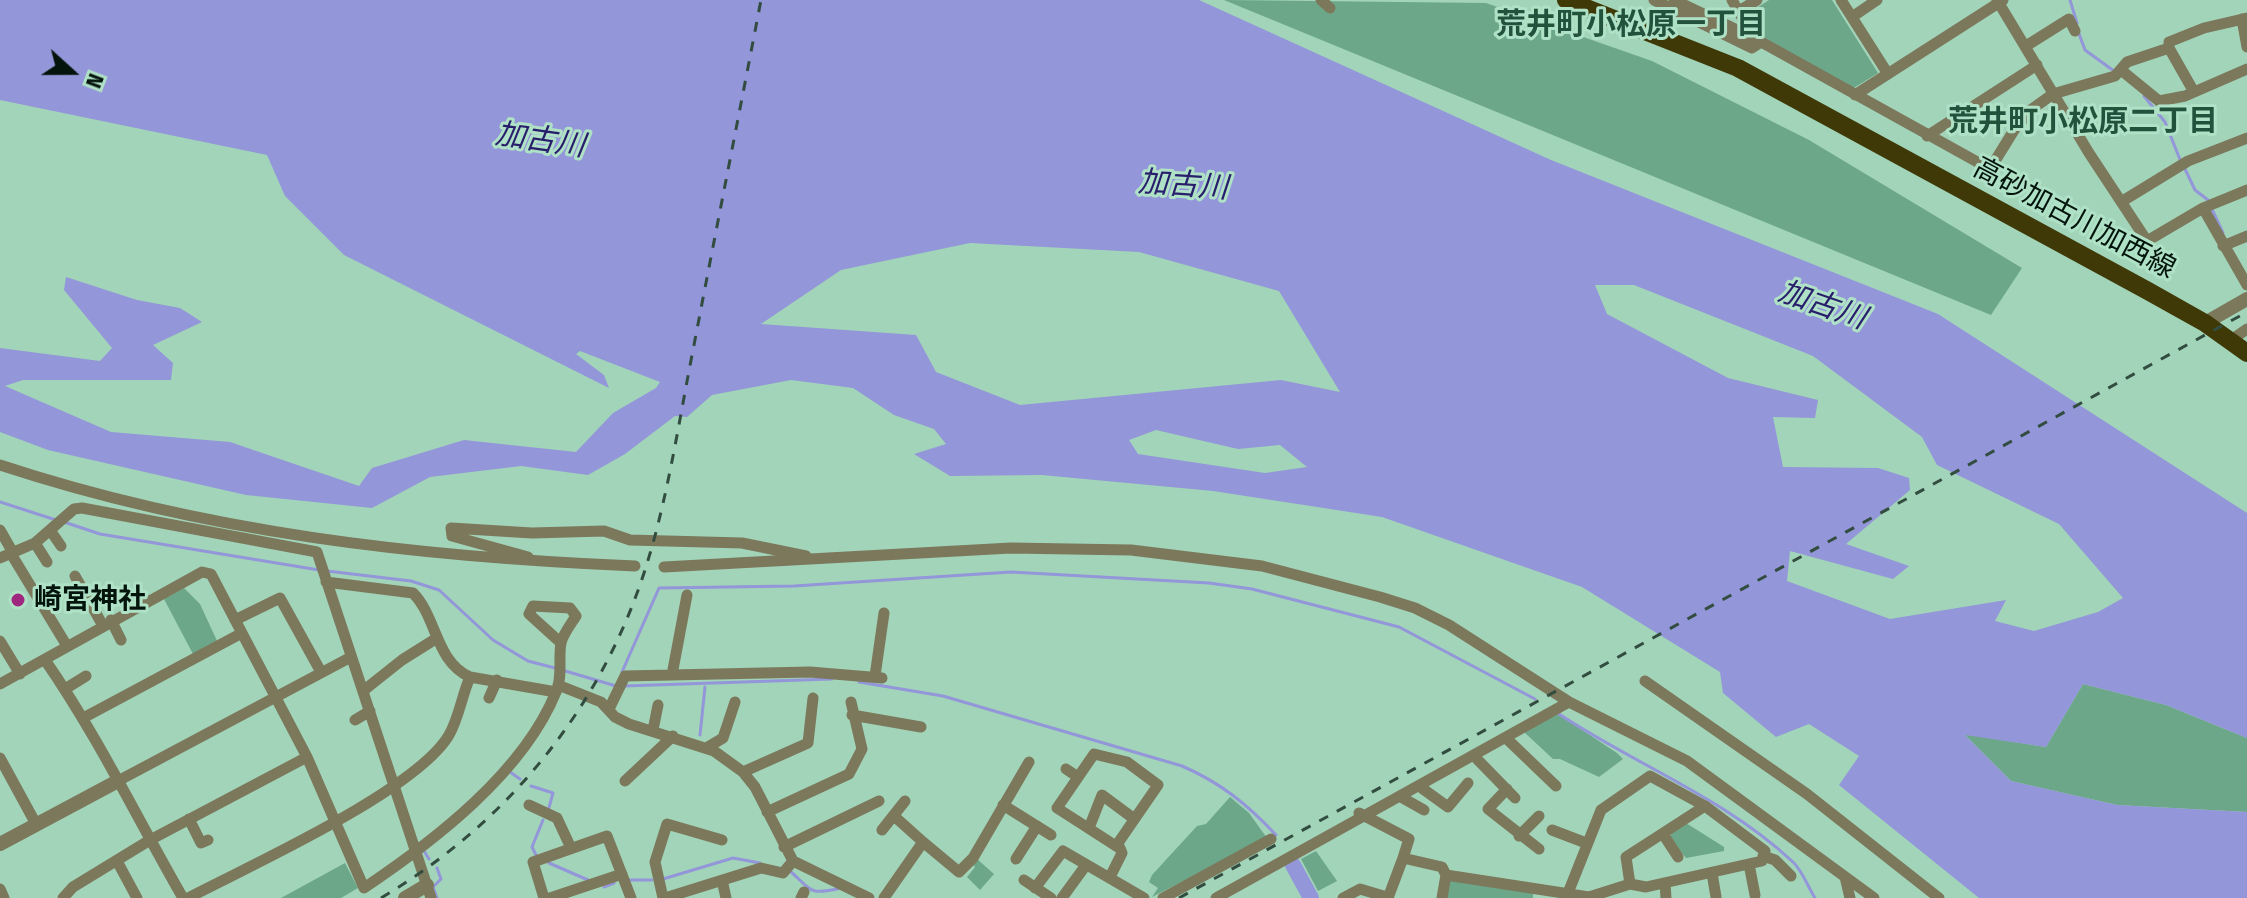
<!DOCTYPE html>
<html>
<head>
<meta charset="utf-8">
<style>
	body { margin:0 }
	#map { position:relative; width:2247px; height:898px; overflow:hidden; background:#a2d4ba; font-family:"Fira Sans Condensed",sans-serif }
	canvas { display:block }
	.north { position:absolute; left:32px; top:32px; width:80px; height:80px; -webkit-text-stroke:6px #afe1c6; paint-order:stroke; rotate:111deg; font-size:22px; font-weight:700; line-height:32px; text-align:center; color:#03140c }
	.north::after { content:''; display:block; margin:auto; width:28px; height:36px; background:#03140c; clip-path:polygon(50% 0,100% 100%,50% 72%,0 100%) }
</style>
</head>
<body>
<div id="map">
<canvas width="2247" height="898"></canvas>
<div class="north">N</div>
</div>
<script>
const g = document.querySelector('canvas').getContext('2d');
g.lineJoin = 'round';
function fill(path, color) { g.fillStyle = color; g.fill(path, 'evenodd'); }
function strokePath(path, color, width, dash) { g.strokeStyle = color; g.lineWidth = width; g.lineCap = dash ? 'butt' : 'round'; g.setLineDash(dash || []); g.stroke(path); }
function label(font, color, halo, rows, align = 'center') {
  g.font = font + ' "Fira Sans Condensed","Noto Sans JP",sans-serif'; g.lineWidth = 6; g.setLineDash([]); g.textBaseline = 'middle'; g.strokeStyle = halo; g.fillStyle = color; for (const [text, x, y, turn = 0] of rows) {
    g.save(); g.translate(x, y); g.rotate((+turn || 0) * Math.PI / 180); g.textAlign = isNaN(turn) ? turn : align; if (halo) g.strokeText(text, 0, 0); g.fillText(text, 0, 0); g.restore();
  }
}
const green = new Path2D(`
	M1224,0l262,3 166,58 157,79 213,128 -31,47z
	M1769,0h63l46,73 -26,16 -93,-54 -13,-20z
	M184,588l16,16 18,39 -24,13 -30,-57z
	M2083,684l83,21 81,33v74l-130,-7 -106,-24 -47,-47 82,13z
	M1558,714l59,39 6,6 -24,18 -39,-18h-7l-29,-27z
	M1230,797l19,16 18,25 -115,59 6,-9 -9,-6 3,-7 45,-49 9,-2z
	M1686,823l38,24v4l-38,7 -16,-20 2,-7z
	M1316,851l21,30 -19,10 -17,-32z
	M976,858l18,16 -14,16 -13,-13 8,-10 -3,-3z
	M345,863l13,25 -17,10h-60z
	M1451,879l82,12v7h-88l2,-16z`);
const water = new Path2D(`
	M0,0h1199l352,160 387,154 309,199v225l-81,-33 -83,-21 -37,63 -81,-12 46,46 106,24 130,7v86h-268l-140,-113 20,-29 -50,-32 -33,13 -53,-44 -3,-21 -138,-85 -200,-70 -169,-26 -171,-16 -92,1 -36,-22 32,-10 -12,-15 -40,-14 -41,-27 -62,-8 -79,15 -25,22 -12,-1 -50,38 -37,21 -67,-9 -91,11 -58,31 -126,-13 -198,-45 -48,-18v-84l100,13 12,-13 -48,-58 2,-13 71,23 43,8 22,14 -49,23 20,18 -2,17h-148l-18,6 106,46 119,10 129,44 13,-18 92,-28 112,12 37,-39 43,-25 4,-6 -80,-31 -4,3 28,21 5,13 -265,-133 -59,-59 -18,-41 -267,-55zM970,243l169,9 140,39 61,101 -59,-12 -261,25 -84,-33 -20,-37 -155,-11 80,-54zM1595,285h39l179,71 109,81 15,28 122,59 64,74 -25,14 -64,19 -39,-10 11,-21 -116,19 -103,-38 3,-30 103,28 16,-13 -63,-22 64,-54 -1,-12 -31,-10 -95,-1 -10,-50 42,1 3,-18 -90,-22 -121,-64zM1156,430l82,19 42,-4 27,22 -42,6 -127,-19 -9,-14z`);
const stream = new Path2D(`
	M2070,0l7,23
	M2078,31l7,19 29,21
	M2144,96l21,26 16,40
	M2185,169l10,21 13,10
	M2211,207l12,26
	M0,502l56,18
	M64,522l36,12 219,36
	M327,571l84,10 28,9 54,50 35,21 27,7
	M562,670l54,16
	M622,672l37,-84 135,-2 217,-14 198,11 43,6 147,38 136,72
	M859,682l84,14 239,70c39,17 65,38 94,69
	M624,686l208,-7
	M1559,714c77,51 166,84 234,148 9,8 15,25 22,36
	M700,735l5,-48
	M510,772l10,7
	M531,786l22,7 -5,18
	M424,851l5,8
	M537,857l-5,-10 11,-27
	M549,863l39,17
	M790,871c22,19 18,25 51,17
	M663,879l70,-21 27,5
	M629,880h23
	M604,887l10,-4
	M437,898l-4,-11 8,-8 -4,-11`);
const river = new Path2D(`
	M1293,865l18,33`);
const minor = new Path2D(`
	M1321,0l9,8
	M1654,0l98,48 9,-6
	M1674,0l80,38 236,131 26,-42 16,-18 21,-15 62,-18 12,-14 42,-14v-6l35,-14 43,-10
	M1732,0l22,38
	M1841,0l47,74
	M1997,0l92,153 58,88 56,-33 44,-18
	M1739,11l18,-11
	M1852,17l25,-17
	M2242,19l5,28
	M2026,46l43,-27 6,12
	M2169,48l25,44
	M2121,70l38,31 26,-5 62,-27
	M1855,95l148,-95
	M1927,136l110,-71
	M2121,202l67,-41 59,-23
	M2203,208l44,77
	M2223,246l24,-10
	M2231,340l16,-11
	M0,465c206,68 419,92 635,101
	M0,530l12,21
	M50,530l11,16
	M35,543l12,19
	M10,552l57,94
	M528,557l-76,-21 -1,-8 81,5 72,-2 26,9 112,3 64,13
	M0,558l35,-15 39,-34 8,-1 235,44 114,346
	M664,567l347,-19 120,2 131,16 118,31 35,11 34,17 120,77 118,59 187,137
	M75,576l27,48
	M326,582l87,11c24,24 22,68 57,84
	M111,620l10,20
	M235,620l45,-22 41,74
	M0,641l20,33
	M45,660c52,75 92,158 138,238
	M672,675l15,-80
	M875,676l9,-63
	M1645,681l162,113 132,104
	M0,684l202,-112 9,2 96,183 57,131c70,-47 159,-115 192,-196 7,-16 2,-33 5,-49 2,-9 10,-19 15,-27l-6,-8 -37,-2 -4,8 32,29
	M558,685l43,17 14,15 14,7 85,27 29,21 12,15 38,74 76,37
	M65,689l21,-13
	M363,691l39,-31 35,-22
	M489,698l8,-18
	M609,709l16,-33 185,-4 72,6
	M852,715l69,12
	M85,717l157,-84
	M355,720l15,-9
	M653,730l5,-25
	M1506,738l50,48
	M708,747l15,-9 12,-36
	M1474,756l41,42
	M0,758l36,66
	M1066,769l12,8
	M743,772l65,-29 5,-45
	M625,781l48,-45
	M116,782l235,-125
	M1419,786l29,21 20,-24
	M1507,789l-19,20 51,40
	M1401,797l23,13
	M529,805l28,13 14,30
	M1003,805l48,30
	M767,812l82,-38 13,-25 -11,-47
	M1359,813l50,26 -6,19 39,9 4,8 143,22 41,-13 16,3 116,-26 3,-10 -60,-45 -55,-30 -49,34 -33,83 -1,5
	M894,816l29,26
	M189,819l12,24 7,-3
	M1089,828l13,-33 31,23
	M882,830l23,-29
	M1552,830l34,13
	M1663,834l15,23
	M1519,836l20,-20
	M784,847l95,-46
	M1763,856l12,4 16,16
	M1016,859l21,-33
	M117,861l20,37
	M1749,864l6,31
	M1712,873l4,24
	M1110,877l12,-24 -2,-5 -4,-2 -59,-38 37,-54 33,8 31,23 -42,61
	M1845,877l5,21
	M722,880l4,18
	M1024,880l27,18
	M1665,883l1,15
	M1630,884l-4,-27 79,-51
	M1035,888l28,-37 81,47
	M0,889l4,9
	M63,898l10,-11 77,-47 157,-83
	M188,898c61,-32 228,-107 261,-163 10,-17 13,-40 21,-58l86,15
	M544,898l-11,-36 74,-26 24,62
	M550,898l72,-24
	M663,898l-8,-36 12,-38 55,16
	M665,898l96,-30 22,5 10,-12
	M801,898l3,-6
	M884,898l39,-56 36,30 14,-14 56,-96
	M1062,898l24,-33
	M1163,898l108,-59
	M1216,898l353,-196
	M1343,898l17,-9 27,8
	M1388,898l15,-40
	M1442,898l4,-23`);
const tertiary = new Path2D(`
	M2205,323l42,-24
	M0,844l116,-62
	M405,898l22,-13`);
const primary = new Path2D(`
	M1566,0l172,68 410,223 57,32 42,30`);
const rail = new Path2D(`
	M381,898c125,-74 219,-188 264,-328 23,-72 34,-150 49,-225 22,-115 45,-230 67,-345
	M1179,898l1068,-586`);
const markers = [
	[18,600,8,"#a0277f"]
];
const streetNames = [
	["高砂加古川加西線",2074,219,28]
];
const poiNames = [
	["崎宮神社",34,600]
];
const neighbourhoodNames = [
	["荒井町小松原一丁目",1631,26],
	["荒井町小松原二丁目",2083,123]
];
const waterNames = [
	["加古川",540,141,8],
	["加古川",1183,186,4],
	["加古川",1822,306,19]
];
fill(green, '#6da78a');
fill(water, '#9396d8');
strokePath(stream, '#9396d8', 3);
strokePath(river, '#9396d8', 16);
strokePath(minor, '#7c785b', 11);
strokePath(tertiary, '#7c785b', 14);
strokePath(primary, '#3f3907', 18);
strokePath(rail, '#324d40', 3, [10, 10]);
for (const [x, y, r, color] of markers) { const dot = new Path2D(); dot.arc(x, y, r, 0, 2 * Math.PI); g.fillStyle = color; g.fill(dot); strokePath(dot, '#afe1c6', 3); }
label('28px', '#03140c', '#afe1c6', streetNames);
label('bold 28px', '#03140c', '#afe1c6', poiNames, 'left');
label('bold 30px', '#23523c', '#afe1c6', neighbourhoodNames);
label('italic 30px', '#281e6b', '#afe1c6', waterNames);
</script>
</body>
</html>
